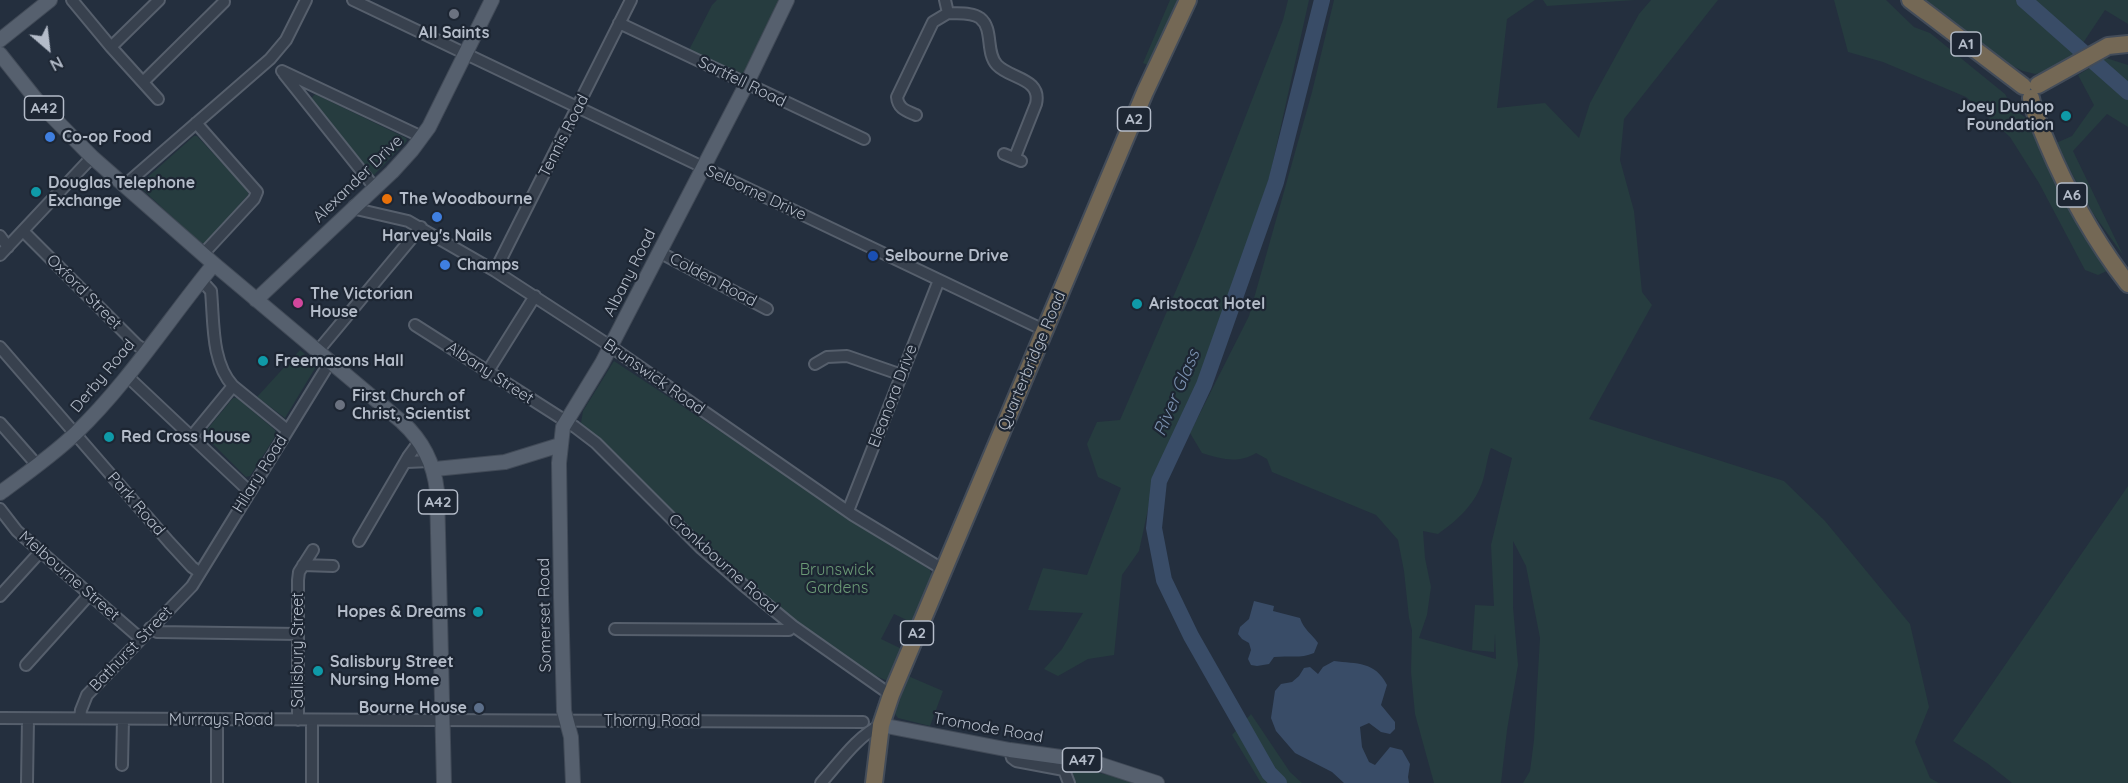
<!DOCTYPE html>
<html>
<head>
<meta charset="utf-8">
<style>
	body { margin:0 }
	#map { position:relative; width:2128px; height:783px; overflow:hidden; background:#242f3e; font-family:Quicksand,sans-serif }
	canvas { display:block }
	.north { position:absolute; left:18px; top:18px; width:60px; height:60px; -webkit-text-stroke:4px #1d2633; paint-order:stroke; rotate:152deg; font-size:16px; font-weight:700; line-height:24px; text-align:center; color:#b4bcc9 }
	.north::after { content:''; display:block; margin:auto; width:21px; height:27px; background:#b4bcc9; clip-path:polygon(50% 0,100% 100%,50% 72%,0 100%) }
</style>
</head>
<body>
<div id="map">
<canvas width="2128" height="783"></canvas>
<div class="north">N</div>
</div>
<script>
const g = document.querySelector('canvas').getContext('2d');
g.lineJoin = 'round';
function fill(path, color) { g.fillStyle = color; g.fill(path, 'evenodd'); }
function strokePath(path, color, width, dash) { g.strokeStyle = color; g.lineWidth = width; g.lineCap = dash ? 'butt' : 'round'; g.setLineDash(dash || []); g.stroke(path); }
function label(font, color, halo, rows, align = 'center') {
  g.font = font + ' Quicksand,sans-serif'; g.lineWidth = 4.5; g.setLineDash([]); g.textBaseline = 'middle'; g.strokeStyle = halo; g.fillStyle = color; for (const [text, x, y, turn = 0] of rows) {
    g.save(); g.translate(x, y); g.rotate((+turn || 0) * Math.PI / 180); g.textAlign = isNaN(turn) ? turn : align; if (halo) g.strokeText(text, 0, 0); g.fillText(text, 0, 0); g.restore();
  }
}
const green = new Path2D(`
	M717,0h62l-37,76 -53,-26 23,-45z
	M1170,0h12l-30,67 -9,-4z
	M1288,0h21l-39,175 -30,92 -41,111 -44,99 -16,74 -17,24 -8,80 -26,4 -30,17 -14,-7 18,-20 21,-36 -55,-3 15,-42 44,7 34,-87 -23,-11 -11,-33 10,-22 23,-2 76,-176 87,-224z
	M1334,0h201l-28,19 -10,89 48,-5 34,35 11,-35 49,-89 12,-14h67l-94,119 -4,41 14,51 8,81 10,13 -63,114 195,62 41,40 85,103 19,83 -14,35 15,36 9,5h-416l7,-12 4,-31 6,-102 -14,-72 -13,-25v66l5,58 -11,65 -6,53h-67l-19,-69 -4,-42 1,-42 -3,-12 -5,-47 -6,-31 -22,-25 -104,-43 -5,-13 -11,-6c-18,11 -35,6 -54,0l-12,-20 59,-117 63,-224zM1491,448l21,10 -21,87 3,61 -19,-1 -3,45 22,2 1,-18 1,25 -77,-21 8,-23 4,-28 -6,-29 -2,-27 15,3c20,-14 38,-31 45,-54 3,-10 4,-22 8,-32z
	M1543,0h92l-88,6z
	M1834,0h52l28,27 16,6 75,61 9,16 14,9 29,62 52,89 -11,5 -13,-5 -46,-87 -29,-46 -44,-40 -83,-35 -35,-10z
	M1925,0h203v24l-23,-14 -34,51 -24,11 -12,2 -12,-3 -15,-7 -80,-59z
	M2106,58l22,7v62l-21,-13 -34,37 50,104 -31,-43 -36,-69 16,-7 22,-31 -16,-30z
	M315,94l91,44 1,3 -33,34 -2,-1 -61,-75z
	M194,136h3l51,55v4l-43,48h-5l-59,-55v-5z
	M300,350l5,4 -1,2 4,4 2,-2 7,7 -32,53 -28,-21z
	M614,361l316,209 3,12 -18,42 -21,-10 -13,25 21,10 -14,32c-27,-9 -51,-30 -74,-46 -37,-28 -75,-58 -109,-90 -42,-40 -80,-85 -124,-122l2,-12z
	M233,398h4l38,32 1,5 -26,41 -4,1 -41,-41v-4z
	M2128,486v297h-116l-25,-20 -34,-22z
	M908,676l35,15 -13,35 -32,-8 -3,-4z
	M1251,714l39,58 12,11h-41l-29,-48z
	M1071,767l56,12 11,4h-65z`);
const water = new Path2D(`
	M1254,601l20,5 -1,5 27,7c4,12 12,16 18,25l-4,10c-14,6 -25,2 -40,4l-5,7 -12,2 -6,-1 -3,-6 3,-9 -2,-7 -7,-4 -4,-5 2,-7 9,-8z
	M1334,661c23,3 41,0 53,24l-6,20 14,17v7l-5,5 -9,-2 -12,-9 -9,4 2,20 7,15 6,3 15,-18 12,3 8,14 -2,13 1,6h-65l-12,-11 -37,-19 -19,-22 -5,-13 4,-27 6,-7 11,-2 7,-6 5,-8 6,-1 8,7 5,-7z`);
const river = new Path2D(`
	M2024,0l104,92
	M1279,783l-10,-10 -78,-137 -27,-56 -10,-52 5,-47 45,-96 72,-203 46,-182`);
const minor = new Path2D(`
	M72,0l39,47 47,52
	M353,0l693,331
	M945,0l3,13c10,1 24,-1 32,5 14,11 5,34 17,47 13,14 45,13 39,39l-21,53
	M619,23l245,116
	M111,47l48,-47
	M282,71l140,66
	M284,74l91,114
	M143,82l81,-80
	M916,115c-9,-4 -18,-6 -19,-18l36,-75 15,-9
	M196,123l61,69 -3,7 -51,55
	M1004,154l17,7
	M125,185l145,-126 16,-19 20,-40
	M354,206l2,3 52,12 87,50 109,71 249,173 91,55
	M23,231l114,114 9,6
	M0,236l8,11
	M659,252l108,57
	M0,255l92,-98
	M495,271l136,-271
	M201,280l10,11c3,31 0,71 22,95
	M415,325l160,102 21,16 105,105 41,36 51,42 98,69
	M0,347l169,195 23,25 7,5
	M317,352l104,-125
	M815,364l12,-7 20,-1 55,19
	M488,371l47,-75
	M127,376l122,115
	M0,423l37,42
	M192,436l41,-50 54,44
	M407,462l23,-1
	M0,509l17,22 124,108
	M848,511l91,-231
	M359,541l49,-84 11,-15
	M303,565l30,1
	M0,596l40,-44
	M150,628l7,4 141,2
	M615,629l174,1 4,-4
	M26,665l63,-70
	M0,718l863,4
	M80,718l1,-8 6,-15 105,-109 138,-224
	M217,720v63
	M298,720v-140l1,-8 14,-22
	M312,720v63
	M1010,750l2,8 4,3 48,9 5,13
	M122,765l1,-46
	M27,783l1,-64
	M821,783c18,-20 36,-47 60,-58`);
const major = new Path2D(`
	M0,40l50,-40
	M0,54l39,49 53,54 122,107 188,158c21,19 32,41 35,69l7,292
	M256,300l136,-128 20,-22 17,-23 63,-127
	M435,469l70,-7 55,-17
	M0,493c26,-19 53,-38 76,-60 52,-50 92,-113 138,-169
	M881,725l129,25 80,11 67,22
	M573,783l-2,-46 -7,-26 -3,-114 -2,-134 4,-36 39,-64 144,-278 41,-85`);
const highway = new Path2D(`
	M1910,0l113,86
	M2038,85l70,-39 20,-2
	M2031,98c3,16 10,30 16,45 21,50 48,98 81,141
	M874,783l7,-58 10,-30 254,-603 43,-92`);
const markers = [
	[454,14,6,"#6b7280"],
	[2066,116,6,"#0f9aa8"],
	[50,137,6,"#3f7fe0"],
	[36,192,6,"#0f9aa8"],
	[387,199,6,"#e8710a"],
	[437,217,6,"#3f7fe0"],
	[873,256,6,"#1a4fb4"],
	[445,265,6,"#3f7fe0"],
	[298,303,6,"#d1479c"],
	[1137,304,6,"#0f9aa8"],
	[263,361,6,"#0f9aa8"],
	[340,405,6,"#6b7280"],
	[109,437,6,"#0f9aa8"],
	[478,612,6,"#0f9aa8"],
	[318,671,6,"#0f9aa8"],
	[479,708,6,"#5c6f8a"]
];
const shields = [
	[1966,44,30],
	[44,108,39],
	[1134,119,33],
	[2072,195,30],
	[438,502,39],
	[917,633,33],
	[1082,760,39]
];
const shieldNames = [
	["A1",1966,44],
	["A42",44,108],
	["A2",1134,119],
	["A6",2072,195],
	["A42",438,502],
	["A2",917,633],
	["A47",1082,760]
];
const poiNames = [
	["All Saints",454,33,"center"],
	["Joey Dunlop",2054,107,"right"],
	["Foundation",2054,125,"right"],
	["Co-op Food",62,137],
	["Douglas Telephone",48,183],
	["Exchange",48,201],
	["The Woodbourne",399,199],
	["Harvey's Nails",437,236,"center"],
	["Selbourne Drive",885,256],
	["Champs",457,265],
	["The Victorian",310,294],
	["House",310,312],
	["Aristocat Hotel",1149,304],
	["Freemasons Hall",275,361],
	["First Church of",352,396],
	["Christ, Scientist",352,414],
	["Red Cross House",121,437],
	["Hopes & Dreams",466,612,"right"],
	["Salisbury Street",330,662],
	["Nursing Home",330,680],
	["Bourne House",467,708,"right"]
];
const streetNames = [
	["Sartfell Road",742,82,26],
	["Tennis Road",564,136,-63],
	["Alexander Drive",358,179,-44],
	["Selborne Drive",756,193,25],
	["Albany Road",630,273,-63],
	["Colden Road",713,280,28],
	["Oxford Street",84,292,45],
	["Quarterbridge Road",1032,361,-67],
	["Albany Street",490,373,33],
	["Derby Road",103,376,-50],
	["Brunswick Road",654,377,35],
	["Eleanora Drive",893,396,-69],
	["Hilary Road",260,474,-58],
	["Park Road",136,504,49],
	["Cronkbourne Road",723,564,42],
	["Melbourne Street",69,576,41],
	["Somerset Road",545,615,-91],
	["Bathurst Street",131,649,-46],
	["Salisbury Street",298,650,-90],
	["Murrays Road",221,720],
	["Thorny Road",652,721],
	["Tromode Road",988,728,10]
];
const parkNames = [
	["Brunswick",837,570],
	["Gardens",837,588]
];
const waterNames = [
	["River Glass",1177,393,-67]
];
fill(green, '#263c3f');
fill(water, '#394c67');
strokePath(river, '#394c67', 16);
strokePath(minor, '#565f6c', 14);
strokePath(major, '#414a57', 16);
strokePath(highway, '#434c59', 20);
strokePath(minor, '#38414e', 10);
strokePath(major, '#56606e', 14);
strokePath(highway, '#746855', 16);
for (const [x, y, r, color] of markers) { const dot = new Path2D(); dot.arc(x, y, r, 0, 2 * Math.PI); g.fillStyle = color; g.fill(dot); strokePath(dot, '#1d2633', 2); }
for (const [x, y, w] of shields) { const box = new Path2D(); box.roundRect(x - w / 2, y - 12, w, 24, 4.5); g.fillStyle = '#1d2633'; g.fill(box); strokePath(box, '#b4bcc9', 1.5); }
label('bold 15px', '#b4bcc9', null, shieldNames);
label('bold 16px', '#b4bcc9', '#1d2633', poiNames, 'left');
label('16px', '#b4bcc9', '#1d2633', streetNames);
label('16px', '#6b9a76', '#1d2633', parkNames);
label('italic 18px', '#7c92b1', '#1d2633', waterNames);
</script>
</body>
</html>
